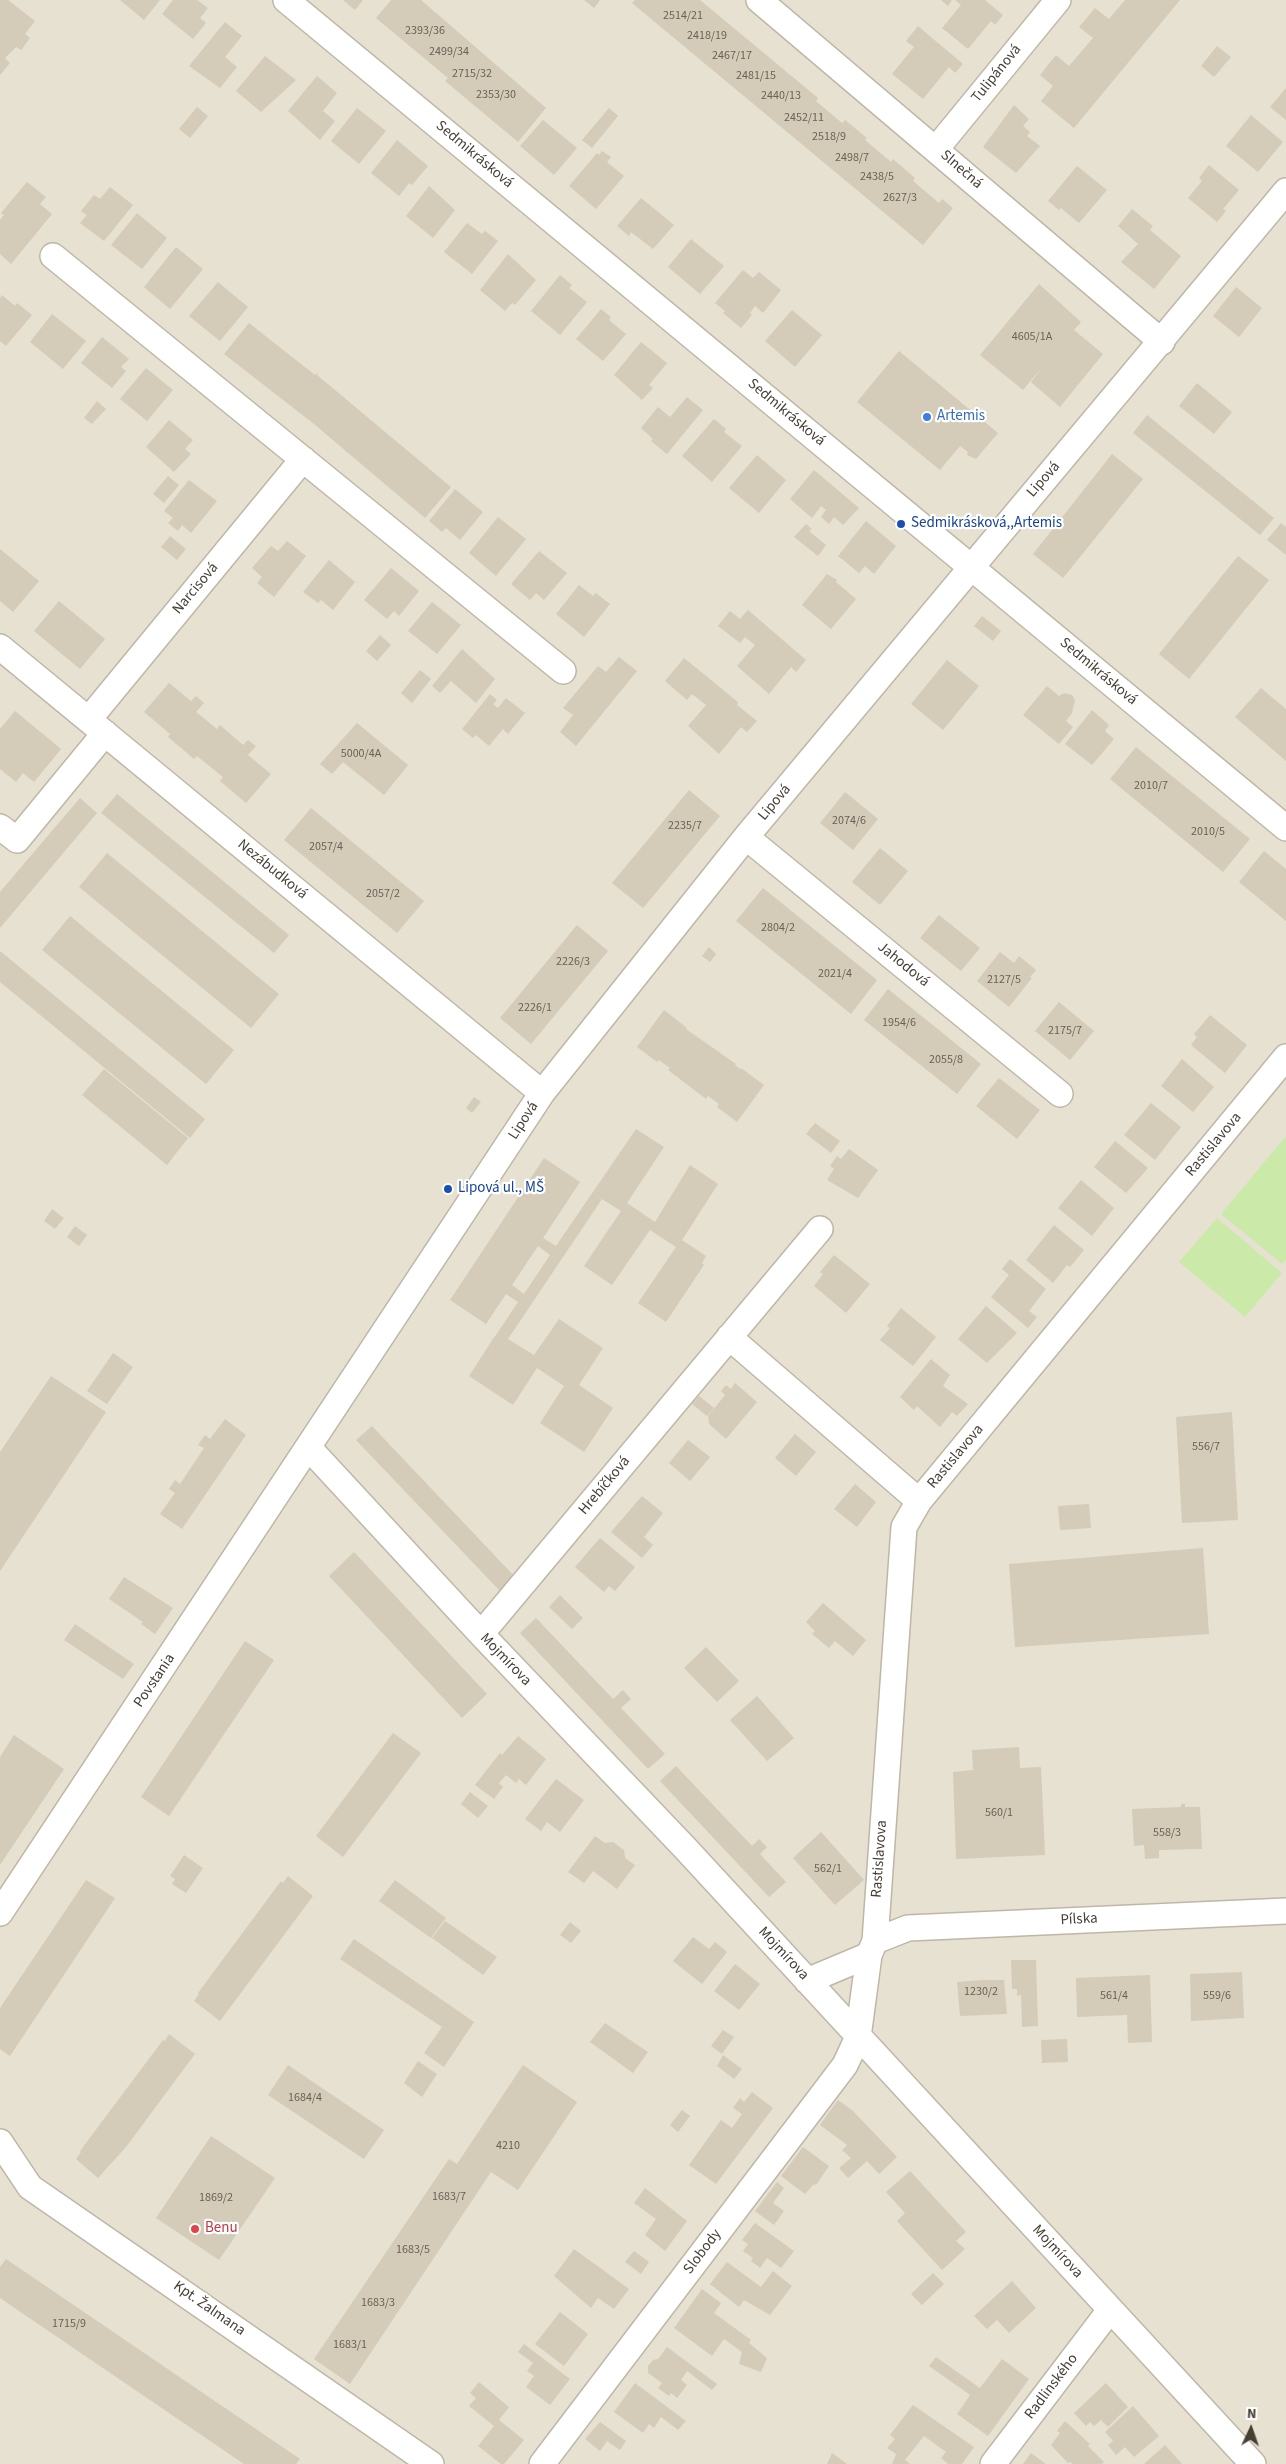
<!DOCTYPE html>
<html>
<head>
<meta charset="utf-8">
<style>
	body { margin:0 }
	#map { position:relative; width:1286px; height:2464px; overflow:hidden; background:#f3efe4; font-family:"Source Sans 3",sans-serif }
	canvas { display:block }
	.north { position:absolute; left:1226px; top:2404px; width:50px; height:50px; -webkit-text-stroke:4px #fff; paint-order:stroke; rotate:3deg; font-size:14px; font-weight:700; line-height:20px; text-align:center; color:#453f34 }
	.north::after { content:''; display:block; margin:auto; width:18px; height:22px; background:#453f34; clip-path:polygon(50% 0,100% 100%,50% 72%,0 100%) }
</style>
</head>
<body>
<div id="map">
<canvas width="1286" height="2464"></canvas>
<div class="north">N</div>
</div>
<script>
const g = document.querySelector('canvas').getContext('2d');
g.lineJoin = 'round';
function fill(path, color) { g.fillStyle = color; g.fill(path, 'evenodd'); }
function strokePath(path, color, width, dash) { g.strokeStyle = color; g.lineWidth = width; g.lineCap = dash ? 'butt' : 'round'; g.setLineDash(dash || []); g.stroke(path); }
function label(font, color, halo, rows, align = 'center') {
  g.font = font + ' "Source Sans 3",sans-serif'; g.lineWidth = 4.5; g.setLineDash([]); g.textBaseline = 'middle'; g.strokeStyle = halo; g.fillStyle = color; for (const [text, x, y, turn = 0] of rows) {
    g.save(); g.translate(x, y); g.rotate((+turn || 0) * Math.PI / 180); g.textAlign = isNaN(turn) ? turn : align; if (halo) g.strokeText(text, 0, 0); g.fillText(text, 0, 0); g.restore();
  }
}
const residential = new Path2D(`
	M0,0h1286v2464h-1286z`);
const green = new Path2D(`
	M1286,1136v123l-4,5 -61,-50z
	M1217,1218l65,55 -37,44 -66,-55z`);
const building = new Path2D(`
	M0,0h8l27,21 -10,13 5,4 -9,12 -5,-3 -11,11 5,5 -10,12z
	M120,0h40l-16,20z
	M173,0h24l11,8 -8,10 6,5 -13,16 -31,-25z
	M343,0h20l-8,10z
	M391,0h30l125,108 -28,34 -73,-61 3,-3 -72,-60z
	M584,0h16l-6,8z
	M635,0h65l118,98 -2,3 26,22 3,-3 22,18 -2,2 26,22 2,-3 22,19 -2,3 26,22 3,-4 11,9 -30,37 -291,-242z
	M941,0h11l-4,6z
	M955,0h30l18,15 -8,10 -4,-4 -23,28 -26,-21 19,-23z
	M1125,0h55l-106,128 -33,-27 12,-15 -13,-11 16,-20 13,11 24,-28 -14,-11 16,-19 14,11z
	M225,22l17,14 -17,21 12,10 -17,21 -31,-22z
	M918,26l45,38 -8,9 -6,-6 -26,32 -31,-25 22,-27 -8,-6z
	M1217,46l14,11 -17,20 -13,-11z
	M265,56l31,24 -35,32 -25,-21z
	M317,76l20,17 -14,18 12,10 -15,19 -32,-29z
	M1286,88v32l-16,-13z
	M1014,105l15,14 -6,7 7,6 -3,4 13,10 -24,27 -33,-26z
	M197,107l11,9 -18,22 -11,-9z
	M357,108l29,23 -27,33 -28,-23z
	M609,108l9,8 -26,32 -10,-8z
	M1251,115l32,27 -25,30 -32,-26z
	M543,120l34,28 -23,27 -34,-29z
	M397,140l31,26 -16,19 -3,-2 -10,13 -28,-23z
	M602,151l9,6 -4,5 17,14 -28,33 -27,-23 28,-33 2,2z
	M1209,165l30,25 -16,19 3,2 -9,11 -29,-24 14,-17 -3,-3z
	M1077,166l30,24 -28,33 -18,-15 -2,2 -11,-9z
	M27,182l19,15 -6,7 12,10 -41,50 -11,-10v-34l4,-5 -3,-2z
	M429,186l26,24 -22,28 -27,-22z
	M110,187l23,18 -29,36 -24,-18 7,-8 -6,-4 13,-16 6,4z
	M641,198l33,27 -21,24 -22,-17 -2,4 -12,-10z
	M1132,209l21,17 -3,4 31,26 -27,33 -33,-27 17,-18 -20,-18z
	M137,213l30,25 -25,31 -31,-24z
	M467,223l15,11 3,-3 13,10 -26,33 -28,-22z
	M691,239l33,27 -24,28 -32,-27z
	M176,247l27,22 -33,40 -26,-22z
	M508,254l28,26 -21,25 -3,-2 -7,8 -25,-21z
	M743,270l10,8 6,-6 22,18 -18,23 -8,-7 -5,7 2,2 -11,13 -18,-15 2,-2 -10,-8z
	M560,275l12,10 -3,3 18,14 -27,33 -29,-24z
	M218,282l30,25 -28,34 -31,-25z
	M1039,284l42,38 -7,8 29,24 -43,53 -29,-25 12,-16 -20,24 -43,-35z
	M1236,287l26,21 -23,29 -26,-21z
	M2,295l13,11 2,-3 15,12 -26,31 -6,-5v-43z
	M601,309l10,8 -2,3 17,14 -23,27 -27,-22z
	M792,310l30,25 -27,32 -30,-26z
	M52,314l34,27 -23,28 -33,-27z
	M249,323l66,52 3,-3 -1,3 134,112 -26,31 -111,-94 -90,-70z
	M102,337l27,22 -8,8 5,4 -14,17 -31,-25z
	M641,342l26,21 -18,22 4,3 -11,12 -28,-25z
	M899,351l99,82 -22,26 -9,-4 1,-3 -8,-6 -20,24 -83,-68z
	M146,368l27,22 -26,31 -27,-22z
	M1197,383l35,29 -18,22 -35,-28z
	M687,397l16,13 -36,44 -16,-13 2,-2 -12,-11 17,-21 12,10z
	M97,401l9,8 -14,15 -8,-6z
	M1147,415l127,103 -14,17 -127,-102z
	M714,419l12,10 -2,3 18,14 -30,36 -30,-26z
	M169,420l24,20 -8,9 6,5 -17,18 -28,-25z
	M1112,454l31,25 -80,99 -30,-24z
	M757,455l29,25 -27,33 -30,-25z
	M814,470l45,38 -16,17 -9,-8 -5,7 -8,-7 5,-7 -5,-4 -9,12 -22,-19z
	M168,476l11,9 -15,18 -11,-9z
	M189,480l28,21 -26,32 -9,-8 -4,6 -10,-8 5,-5 -9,-7z
	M455,489l28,23 -23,28 -14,-12 -4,4 -13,-11z
	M498,517l28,22 -30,37 -27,-23z
	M866,521l30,25 -22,28 -9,-8 -6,7 -21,-17z
	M1281,523l5,4v28l-19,-15z
	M806,524l6,5 -3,2 17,14 -8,11 -24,-19z
	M170,536l16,13 -9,11 -16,-13z
	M287,541l19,15 -32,41 -17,-14 5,-6 -10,-9 19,-22 7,5z
	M0,549l39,32 -26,31 -13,-11z
	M539,551l28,22 -23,27 -8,-7 -6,7 -19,-16z
	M1238,556l31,24 -80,99 -30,-25z
	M329,560l26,22 -22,28 -12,-10 -3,3 -15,-11z
	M391,568l28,23 -20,25 -5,-5 -7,8 -23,-19z
	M827,574l10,6 -1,2 20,17 -25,30 -29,-24z
	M579,585l14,11 3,-3 14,11 -26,33 -28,-23z
	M59,601l46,38 -25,30 -46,-38z
	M432,602l29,23 -24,29 -29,-23z
	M748,610l58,50 -10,12 -5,-5 -22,27 -32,-28 18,-21 -10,-8 -5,6 -22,-17 12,-15 10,8z
	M982,616l19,15 -8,10 -19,-15z
	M380,635l11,10 -14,16 -11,-10z
	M462,649l33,30 -19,24 -25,-22 -11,12 -8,-7z
	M619,657l18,14 -61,75 -16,-14 13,-17 -10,-7 35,-42 8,6z
	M684,658l54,44 -1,3 20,16 -10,11 -6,-5 -22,27 -31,-28 18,-21 -14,-11 -5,6 -22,-19z
	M947,660l32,26 -36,44 -32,-26z
	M420,670l11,9 -19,24 -11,-10z
	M169,683l22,18 5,-5 8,7 -8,9 21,17 3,-4 23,20 5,-5 8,6 -8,9 23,19 -25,29 -26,-22 3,-4 -26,-21 -3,3 -26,-22 2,-3 -26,-22z
	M1047,686l12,10 5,-3 8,2 3,5 -3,13 -6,8 7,6 -14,17 -36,-29z
	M1261,688l25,21v52l-51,-44z
	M490,694l7,6 -4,4 5,4 8,-10 19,15 -17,21 -5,-5 -14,17 -13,-11 -3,3 -11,-9z
	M1092,710l17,15 -4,6 9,8 -22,26 -27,-21z
	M15,711l46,38 -27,33 -11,-9 -7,9 -16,-13v-40z
	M357,723l51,42 -24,30 -41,-33 -11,12 -12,-10z
	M1136,747l114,92 -27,33 -113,-93z
	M689,790l31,26 -77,92 -31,-25z
	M845,792l33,27 -25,31 -33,-27z
	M117,794l172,141 -15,18 -173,-140z
	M80,798l17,15 -97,115v-36z
	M311,808l113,93 -27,32 -113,-93z
	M880,848l28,23 -28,34 -28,-23z
	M1264,851l22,18v52l-47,-39z
	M107,853l172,141 -28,34 -172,-141z
	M763,888l114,92 -26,34 -115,-93z
	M939,915l41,33 -19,23 -41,-33z
	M70,916l164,134 -28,34 -164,-134z
	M577,925l31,26 -77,93 -31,-26z
	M709,947l7,7 -6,8 -8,-6z
	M0,951l205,168 -15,19 -190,-156z
	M1000,952l14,11 5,-7 17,14 -6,7 2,1 -23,29 -32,-26z
	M888,989l93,75 -24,30 -93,-74z
	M1059,1002l35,29 -24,29 -35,-29z
	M664,1010l23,18 -1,1 50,35 -1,1 5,4 1,-1 23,17 -27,37 -20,-15 2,-3 -11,-8 -2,3 -38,-29 2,-2 -11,-8 -2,2 -20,-15z
	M1210,1015l37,30 -22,28 -34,-28 6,-8 -3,-3z
	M1182,1059l32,28 -21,25 -32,-26z
	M104,1069l84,69 -21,27 -85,-70z
	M999,1078l41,32 -23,29 -41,-33z
	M474,1097l7,5 -9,11 -6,-5z
	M1151,1103l30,24 -26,33 -31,-25z
	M815,1123l25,18 -9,12 -25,-19z
	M636,1129l28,18 -37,56 28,19 35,-57 28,19 -36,56 24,16 -4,7 2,2 -38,57 -28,-19 38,-56 -26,-17 -38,55 -28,-19 37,-55 -19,-12 -94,140 26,16 25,-36 44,29 -24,37 34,23 -29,44 -44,-29 24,-37 -27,-18 -24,37 -44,-29 24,-37 -1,-1h2l24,-36 -12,-8 -20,30 -36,-24 94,-142 36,24 -37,56 13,8zM538,1246l12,9 -26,39 -12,-9z
	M1115,1141l33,27 -22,25 -32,-26z
	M849,1149l29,21 -20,28 -31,-18 7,-11 -4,-3 7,-10 4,3z
	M1081,1180l33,28 -22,28 -34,-28z
	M52,1209l12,9 -9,11 -11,-8z
	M1054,1225l30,25 -14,17 -3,-2 -14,18 -27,-23z
	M75,1226l12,9 -8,11 -12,-9z
	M834,1255l36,29 -24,29 -32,-27 9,-12 -3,-2z
	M1010,1259l36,30 -17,22 8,6 -9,11 -37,-31 18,-22 -7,-6z
	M986,1306l31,27 -30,30 -29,-24z
	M901,1308l35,29 -23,29 -33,-26 10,-12 -3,-2z
	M113,1353l20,14 -26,37 -20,-13z
	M931,1359l19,16 -7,11 25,18 -11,12 -5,-4 -12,15 -23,-21 -3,4 -14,-13z
	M51,1376l55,36 -106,159v-119z
	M735,1383l22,19 -31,37 -17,-15 -1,-8 17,-21 -4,-4 5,-6 5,4z
	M699,1396l15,12 -7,8 -15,-12z
	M1232,1412l6,108 -56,3 -6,-106z
	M225,1419l21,16 -64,94 -22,-15 15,-21 -6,-4 6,-9 5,4 24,-36 -6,-3 7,-10 5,4z
	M372,1426l143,151 -15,14 -144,-151z
	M795,1434l21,18 -20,24 -21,-18z
	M688,1440l22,17 -20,24 -21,-18z
	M855,1484l21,18 -19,25 -23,-18z
	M642,1496l21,17 -19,24 9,8 -11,13 -31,-26z
	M1089,1504l2,24 -31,2 -2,-24z
	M600,1538l35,29 -20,24 -6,-5 -5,6 -29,-25z
	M1203,1548l6,86 -194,13 -6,-83z
	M354,1552l133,142 -25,24 -133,-142z
	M124,1577l49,31 -18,26 -14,-10 2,-2 -34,-23z
	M560,1595l23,23 -11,11 -23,-22z
	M823,1603l43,37 -13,16 -18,-15 -6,7 -17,-14 3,-3 -9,-9z
	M536,1618l77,81 10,-9 8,9 -10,9 44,46 -17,15 -128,-136z
	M75,1624l59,40 -11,15 -59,-39z
	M245,1641l29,19 -105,156 -28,-19z
	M706,1647l33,34 -22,21 -33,-34z
	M757,1696l37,42 -27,23 -37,-41z
	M393,1733l28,20 -78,104 -27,-21z
	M14,1735l50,34 -64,96v-108z
	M518,1736l28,23 -20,26 -7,-6 -3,4 -10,-8 -7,8 4,4 -9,12 -19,-14 25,-32 2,2z
	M1019,1747l1,21 21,-1 4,88 -89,4 -3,-87 20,-2 -1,-20z
	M676,1766l76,80 7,-7 8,8 -7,7 26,28 -17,15 -109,-116z
	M556,1779l28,21 -24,32 -13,-10 -6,9 -16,-12z
	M470,1792l18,14 -10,12 -17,-14z
	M1181,1804h4v3h15l2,42 -43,1v8l-14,1 -1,-14 -10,1 -2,-37 49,-2z
	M821,1832l43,48 -29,25 -42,-47z
	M595,1836l10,7 8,-1 11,8 1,8 10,7 -18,24 -24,-18 -9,12 -16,-11z
	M184,1855l19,13 -17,25 -14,-9 3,-5 -5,-3z
	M288,1876l25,20 -93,125 -26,-20 5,-7 -1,-1 83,-112 2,2z
	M86,1880l29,18 -105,158 -10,-7v-41z
	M395,1880l51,38 -15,20 -52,-37z
	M445,1921l52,36 -14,18 -51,-37z
	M570,1922l11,9 -10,12 -11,-8z
	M693,1937l16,12 6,-7 12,10 -25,32 -29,-23z
	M354,1939l120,83 -30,45 -20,-14 18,-26 -102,-68z
	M1011,1960h25l2,66 -16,1 -1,-32 -4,1v-7h-5z
	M735,1964l25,20 -21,26 -25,-19z
	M1242,1972l2,46 -53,3 -1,-47z
	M1150,1975l2,67 -24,1 -1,-28 -50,2 -1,-39z
	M983,1980h21l3,34 -47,2 -3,-34z
	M605,2023l43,29 -15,21 -43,-31z
	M723,2030l11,7 -12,17 -11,-8z
	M169,2034l26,20 -69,93 -28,31 -22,-19 5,-7 -1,-1 83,-111 2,1z
	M1067,2039l1,23 -26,1 -1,-23z
	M723,2055l19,14 -8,10 -17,-13z
	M418,2061l19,13 -15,23 -18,-14z
	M288,2065l96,65 -20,29 -96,-64z
	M523,2065l54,37 -59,88 -27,-18 -141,212 -36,-25 135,-200 8,5z
	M752,2092l21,16 -57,76 -27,-19 32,-45 11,8 10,-14 -9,-6 7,-10 4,4z
	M838,2100l15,11 44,46 -18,17 -12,-13 -19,17 -9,-10 12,-10 -9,-8 5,-5 -27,-20z
	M682,2110l8,6 -12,16 -8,-7z
	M211,2136l64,42 -56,82 -63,-42z
	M803,2147l26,19 -13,19 -2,-1 -9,10 -24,-18z
	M910,2171l56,61 -10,9 9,8 -23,21 -45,-49 8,-8 -19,-21z
	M777,2182l7,6 -11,15 11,8 -10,14 -19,-14z
	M645,2188l42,33 -22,30 -20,-16 11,-16 -22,-16z
	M755,2223l39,28 -13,17 -14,-10 -7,10 -9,-7 2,-3 -10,-7 5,-7 -6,-4z
	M574,2249l55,40 -15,20 -16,-11 -7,10 -37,-32z
	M634,2251l15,11 -8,12 -16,-12z
	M6,2259l294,200 -4,5h-52l-244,-166v-31z
	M727,2262l34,25 12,-16 19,15 -22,29 -26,-15 -5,7 -29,-23z
	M933,2273l11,11 -22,21 -11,-11z
	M1012,2281l24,27 -27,25 -12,-13 -10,9 -13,-13z
	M702,2289l19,14 -7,10 37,27 -2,3 18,15 -6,14 -22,-8 3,-12 -18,-13 -12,17 -38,-28z
	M560,2312l28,22 -24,32 -29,-22z
	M524,2344l46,35 -20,26 -24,-18 8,-11 -7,-5 6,-8 -15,-11z
	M667,2347l50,37 -5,6 -25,-19 -6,9 6,5 -10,13 -6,-5 -2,3 -11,-8 4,-5 -14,-10v-7l5,-6 5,-1z
	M936,2357l44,31 22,-29 27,20 -41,57 -31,-22 13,-19 -41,-29z
	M479,2382l30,25 -10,13 25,20 -20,24h-3l-23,-18 16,-20 -25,-20 7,-8 -6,-5z
	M635,2383l51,38 -8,9 -17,-13 -7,11 -5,-4 -6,9 -29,-21z
	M1106,2383l22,24 -20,20 -7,-7 -7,6 -4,-4 -4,4 -12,-13z
	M913,2405l61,42 -12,17h-14l-7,-6 5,-6 -22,-16 -19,24 5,4h-18l4,-10 -9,-6 8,-9 -5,-4z
	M1133,2406l26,30 -25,21 -9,-10 -9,8 -8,-10 5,-4 -8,-9z
	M1065,2421l25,23 -2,2 16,16 -2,2h-29l-3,-2 -2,1 -17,-18 9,-12 -3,-2z
	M600,2422l26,19 -6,9 -13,-9 -7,10 -15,-12z
	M1165,2445l17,19h-38z
	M832,2453l15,11h-20z
	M1031,2453l15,11h-23z`);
const street = new Path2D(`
	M286,0l1000,828
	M759,0l403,342
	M936,149l122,-149
	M53,256l510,415
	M0,647l542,446
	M89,719l214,-260
	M0,827l17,13 88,-107
	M746,837l314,257
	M729,1337l190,164
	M309,1448l172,186 205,215 567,615
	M481,1634l339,-405
	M0,1913l542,-820 204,-256 540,-646
	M875,1941l33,-13 378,-17
	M807,1981l62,-26 6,-14 29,-414 15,-26 367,-444
	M0,2142l30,45 401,277
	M542,2464l303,-399 13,-28 11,-82
	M993,2464l117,-154`);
const markers = [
	[927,417,5,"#3f7fe0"],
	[901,524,5,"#1a4fb4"],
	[448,1189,5,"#1a4fb4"],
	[195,2229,5,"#e0444e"]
];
const numberNames = [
	["2514/21",683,16],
	["2393/36",425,31],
	["2418/19",707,36],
	["2499/34",449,52],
	["2467/17",732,56],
	["2715/32",472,74],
	["2481/15",756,76],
	["2353/30",496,95],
	["2440/13",781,96],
	["2452/11",804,118],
	["2518/9",829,137],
	["2498/7",852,158],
	["2438/5",877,177],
	["2627/3",900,198],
	["4605/1A",1032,337],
	["5000/4A",361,754],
	["2010/7",1151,786],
	["2074/6",849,821],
	["2235/7",685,826],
	["2010/5",1208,832],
	["2057/4",326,847],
	["2057/2",383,894],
	["2804/2",778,928],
	["2226/3",573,962],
	["2021/4",835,974],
	["2127/5",1004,980],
	["2226/1",535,1008],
	["1954/6",899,1023],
	["2175/7",1065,1031],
	["2055/8",946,1060],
	["556/7",1206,1447],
	["560/1",999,1813],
	["558/3",1167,1833],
	["562/1",828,1869],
	["1230/2",981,1992],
	["561/4",1114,1996],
	["559/6",1217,1996],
	["1684/4",305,2098],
	["4210",508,2146],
	["1683/7",449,2197],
	["1869/2",216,2198],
	["1683/5",413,2250],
	["1683/3",378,2303],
	["1715/9",69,2324],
	["1683/1",350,2345]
];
const streetNames = [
	["Tulipánová",997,74,-51],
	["Sedmikrásková",474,155,40],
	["Slnečná",961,170,41],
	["Sedmikrásková",786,413,40],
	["Lipová",1044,480,-49],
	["Narcisová",196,589,-50],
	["Sedmikrásková",1098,672,40],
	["Lipová",775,803,-50],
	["Nezábudková",272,870,39],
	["Jahodová",903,965,39],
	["Lipová",524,1121,-57],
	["Rastislavova",1214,1145,-50],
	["Rastislavova",956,1457,-50],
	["Hrebíčková",605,1486,-50],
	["Mojmírova",505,1660,46],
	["Povstania",155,1681,-56],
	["Rastislavova",880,1859,-86],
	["Pílska",1079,1920,-3],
	["Mojmírova",783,1954,47],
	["Slobody",703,2252,-53],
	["Mojmírova",1057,2252,47],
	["Kpt. Žalmana",209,2309,35],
	["Radlinského",1052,2387,-53]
];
const shopNames = [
	["Artemis",937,417]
];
const transitNames = [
	["Sedmikrásková,,Artemis",911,524],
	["Lipová ul., MŠ",458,1189]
];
const healthNames = [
	["Benu",205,2229]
];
fill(residential, '#e7e1d2');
fill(green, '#cbeaaa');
fill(building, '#d5cbb9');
strokePath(street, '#bfb7a6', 28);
strokePath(street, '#fff', 25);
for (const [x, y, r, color] of markers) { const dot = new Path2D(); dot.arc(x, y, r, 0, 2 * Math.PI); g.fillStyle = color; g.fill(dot); strokePath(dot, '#fff', 2); }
label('12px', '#696255', null, numberNames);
label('15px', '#453f34', '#fff', streetNames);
label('15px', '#366cbe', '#fff', shopNames, 'left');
label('15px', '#164399', '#fff', transitNames, 'left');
label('15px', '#be3a42', '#fff', healthNames, 'left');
</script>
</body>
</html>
